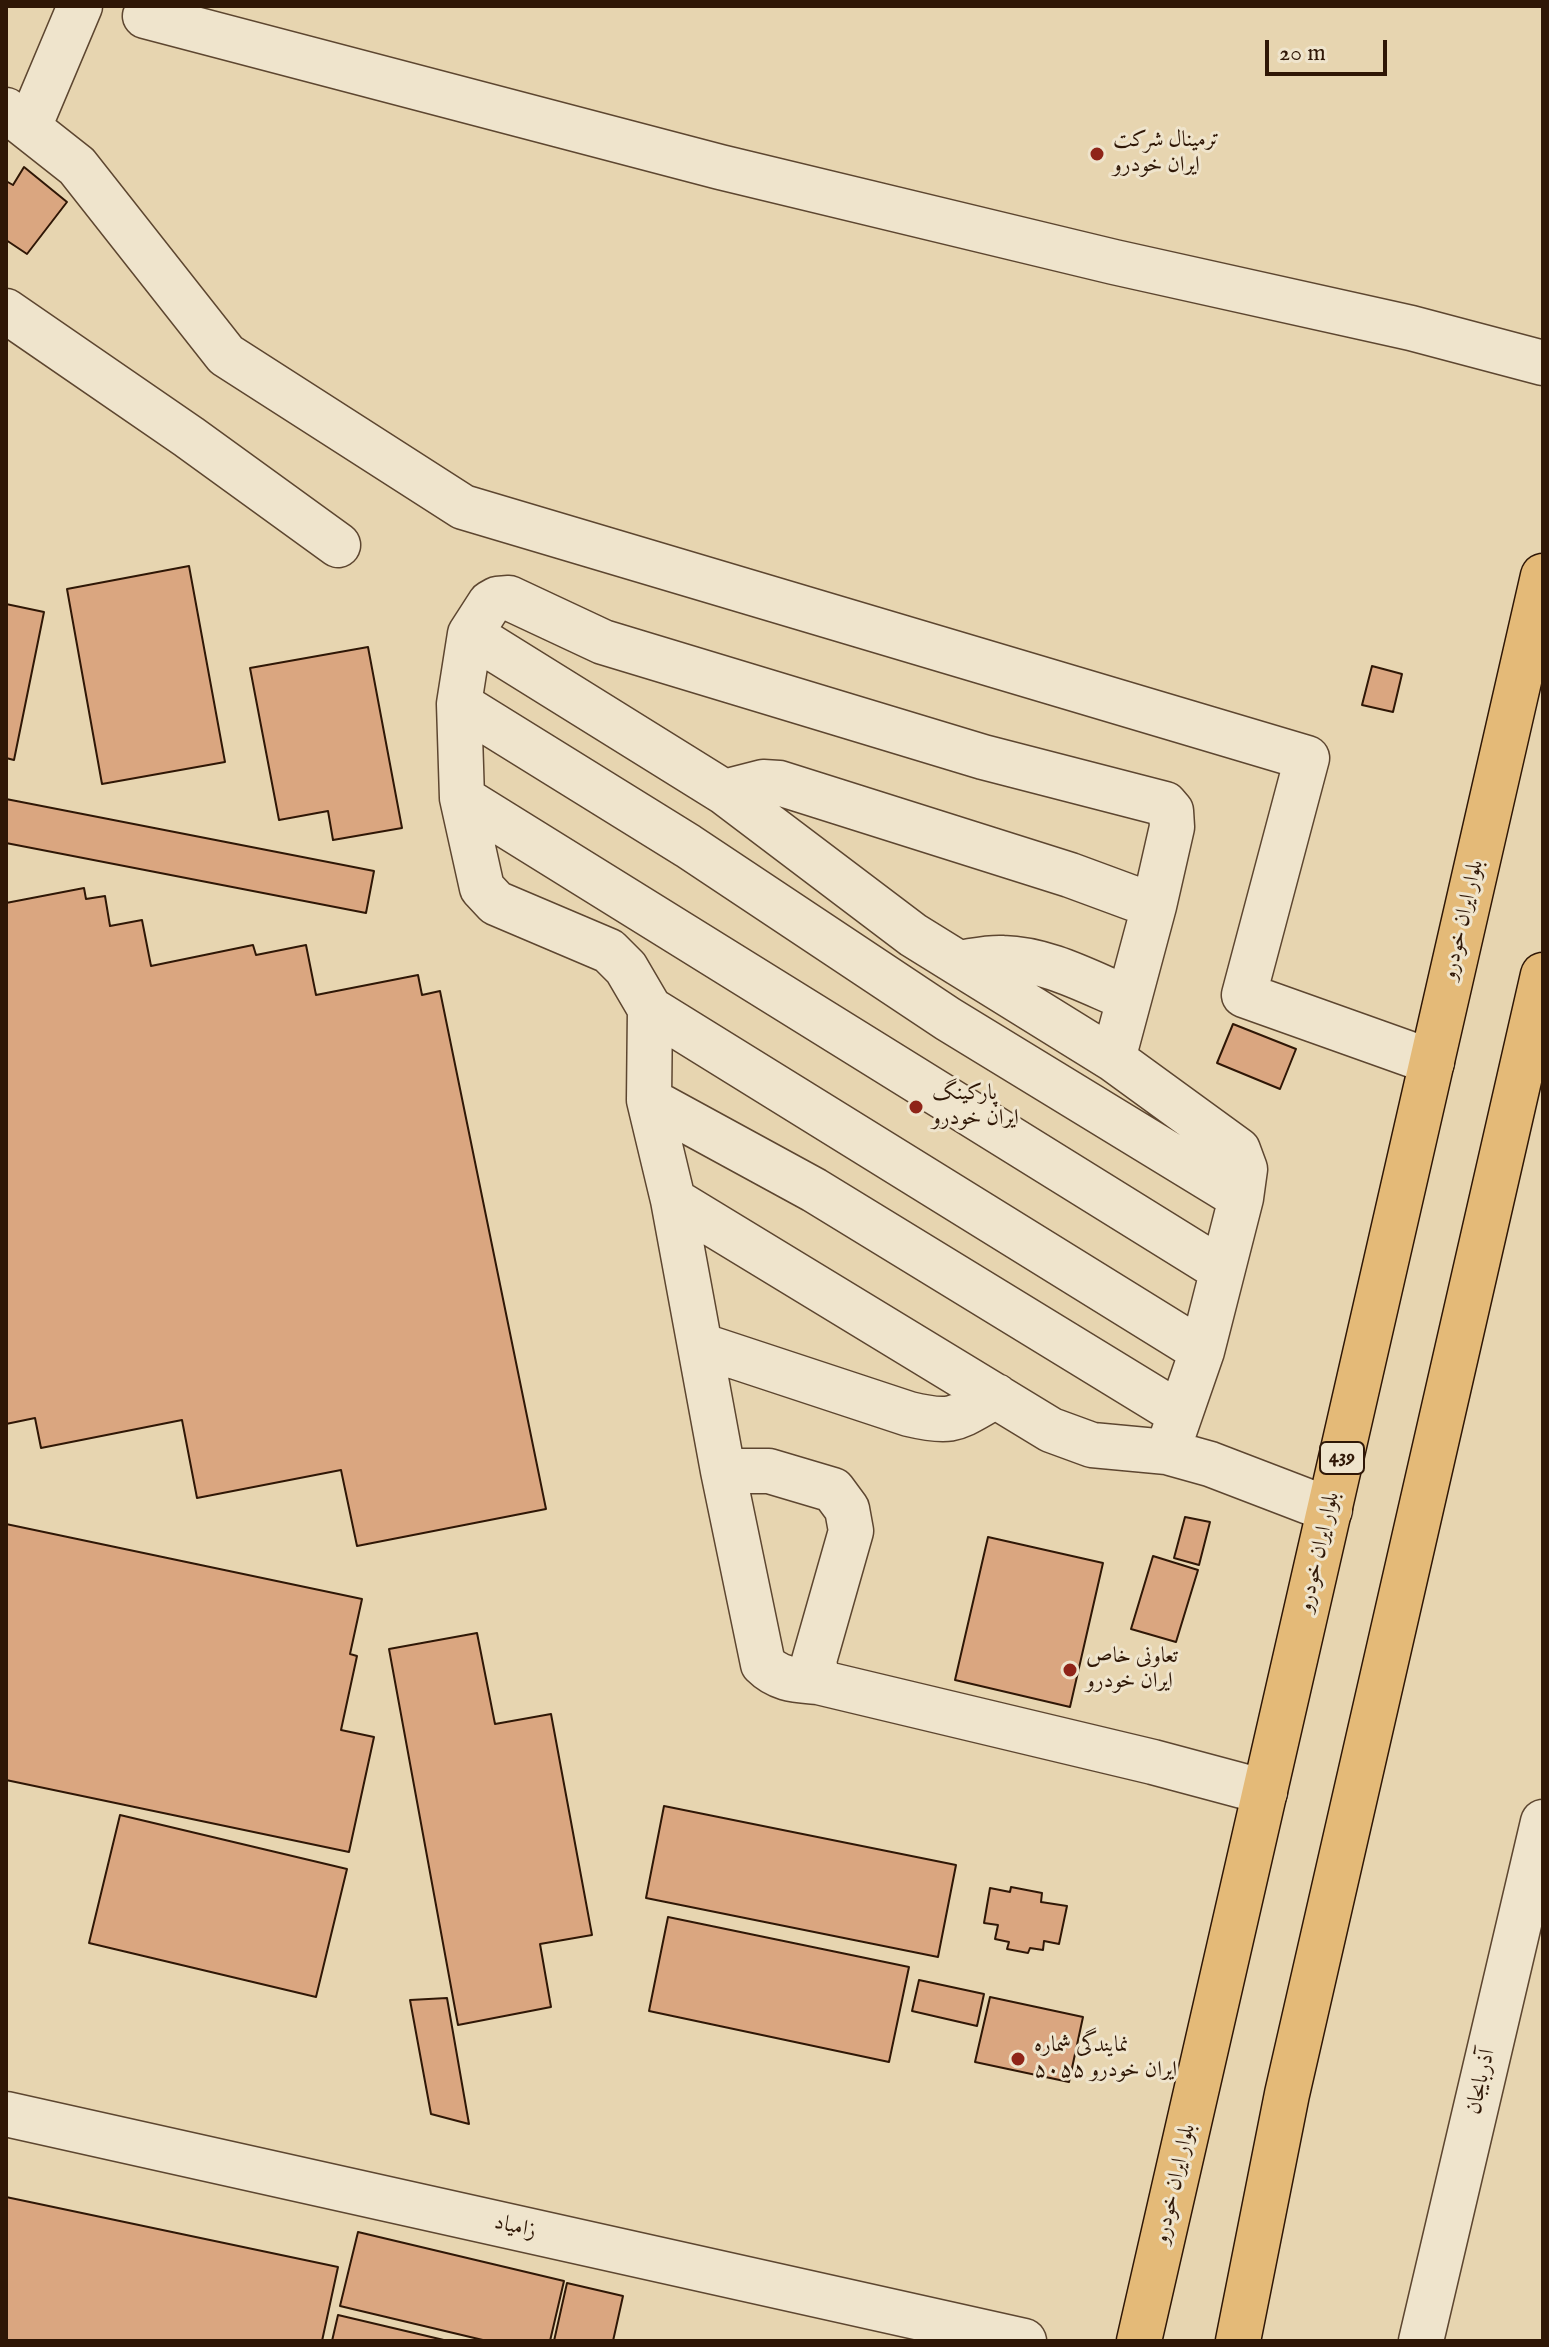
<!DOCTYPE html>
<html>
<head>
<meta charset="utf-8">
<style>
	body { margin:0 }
	#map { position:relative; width:1549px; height:2347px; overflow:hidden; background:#e7d5b0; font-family:"IM FELL English",serif }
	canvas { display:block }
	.frame { position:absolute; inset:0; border:8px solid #2f1706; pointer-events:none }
	.scale { position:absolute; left:1265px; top:40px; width:122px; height:36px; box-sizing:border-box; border:4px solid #2f1706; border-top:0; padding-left:10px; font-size:24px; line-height:28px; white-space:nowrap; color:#2f1706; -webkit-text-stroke:6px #efe4cc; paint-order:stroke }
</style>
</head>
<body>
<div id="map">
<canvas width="1549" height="2347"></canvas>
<div class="frame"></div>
<div class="scale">20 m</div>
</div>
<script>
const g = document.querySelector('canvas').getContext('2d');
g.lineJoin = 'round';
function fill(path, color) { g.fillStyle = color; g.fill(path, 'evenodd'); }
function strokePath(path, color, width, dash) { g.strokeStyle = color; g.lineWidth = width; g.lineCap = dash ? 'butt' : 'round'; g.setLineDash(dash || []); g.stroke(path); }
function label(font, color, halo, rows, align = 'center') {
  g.font = font + ' "IM FELL English",Amiri,serif'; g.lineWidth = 6; g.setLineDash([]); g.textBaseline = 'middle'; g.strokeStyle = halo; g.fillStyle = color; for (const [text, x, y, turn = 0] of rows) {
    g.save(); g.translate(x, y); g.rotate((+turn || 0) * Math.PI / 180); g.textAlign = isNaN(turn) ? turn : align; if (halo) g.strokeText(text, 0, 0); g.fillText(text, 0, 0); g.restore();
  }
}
const building = new Path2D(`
	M24,167l43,35 -40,52 -21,-14v-59l7,4z
	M189,566l36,196 -123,22 -35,-195z
	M6,604l38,8 -30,148 -8,-2z
	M368,647l34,181 -69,12 -5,-29 -49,9 -29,-152z
	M1372,666l30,8 -9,38 -31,-7z
	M6,799l368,72 -8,42 -360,-70z
	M84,888l2,11 19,-3 5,30 32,-6 9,46 102,-21 3,10 50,-10 10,50 102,-20 4,20 18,-4 106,518 -189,37 -16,-76 -144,28 -15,-78 -141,28 -6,-30 -29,6v-521z
	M1233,1024l63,25 -16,40 -63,-26z
	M1185,1517l25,5 -11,43 -25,-7z
	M6,1524l356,75 -12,55 7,2 -16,74 33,7 -25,115 -343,-72z
	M988,1537l115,26 -33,144 -115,-27z
	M1153,1556l45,14 -22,72 -45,-13z
	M477,1633l18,91 56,-10 41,221 -52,9 11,63 -93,18 -69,-376z
	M664,1806l292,59 -18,92 -292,-59z
	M120,1815l227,54 -31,128 -227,-54z
	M1011,1887l31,6 -1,9 26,4 -8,38 -15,-3 -1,9 -13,-2 -2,5 -21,-4 2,-7 -14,-3 3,-14 -14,-2 6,-35 20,4z
	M668,1917l241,50 -20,95 -240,-51z
	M919,1980l65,14 -7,32 -65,-15z
	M990,1997l93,20 -14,65 -94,-20z
	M447,1998l22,126 -38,-10 -21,-114z
	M6,2197l332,70 -16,74h-316z
	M358,2232l206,49 -14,60h-63l-147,-35z
	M567,2283l56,13 -10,45h-59z
	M338,2315l110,26h-116z`);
const minor = new Path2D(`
	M145,16l575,151 394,95 297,66 132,35
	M6,110l71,56 149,189 237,152 844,251 -63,237 188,67
	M29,127l51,-121
	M6,311l183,126 149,108
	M470,634l254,158 189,143 200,124 125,91 7,19 -4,29 -39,153 -35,101
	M459,704l229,142 260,173 293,179
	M724,792l39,-10 16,1 291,92 84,31
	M462,798l760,472
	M958,963c15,-2 30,-6 45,-5 44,1 85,24 126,41
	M650,1009l552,342
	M649,1100l165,90 366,224
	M673,1200l378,230 41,15 75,7 43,12 120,46
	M700,1345l209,69c46,11 47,4 87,-18
	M723,1471h46l64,19 14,19 4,22 -37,130 4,21 335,80 112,30
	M818,1682c-22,-2 -39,-2 -55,-18l-40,-193 -50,-271 -24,-100 1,-91 -24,-41 -17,-17 -113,-48 -14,-15 -20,-90 -3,-94 11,-70 20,-31 7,-4 12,-1 94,44 380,115 182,47 6,7 1,16 -18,79 -41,153
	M6,2114l1018,227
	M1421,2341l122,-519`);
const major = new Path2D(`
	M1139,2341l404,-1765
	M1238,2341l49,-247 256,-1119`);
const markers = [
	[1097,154,8,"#8f2418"],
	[916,1107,8,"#8f2418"],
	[1070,1670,8,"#8f2418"],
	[1018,2059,8,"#8f2418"]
];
const shields = [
	[1342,1458,44]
];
const shieldNames = [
	["439",1342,1458]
];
const poiNames = [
	["ترمینال شرکت",1113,141],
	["ایران خودرو",1113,166],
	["پارکینگ",932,1094],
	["ایران خودرو",932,1119],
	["تعاونی خاص",1086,1657],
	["ایران خودرو",1086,1682],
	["نمایندگی شماره",1034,2046],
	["۵۰۵۵ ایران خودرو",1034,2071]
];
const streetNames = [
	["بلوار ایران خودرو",1464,920,-77],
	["بلوار ایران خودرو",1320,1552,-77],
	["آذربایجان",1482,2082,-77],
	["بلوار ایران خودرو",1176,2184,-77],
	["زامیاد",515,2228,13]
];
fill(building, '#daa680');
strokePath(building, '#2f1706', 2);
strokePath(minor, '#5d4630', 47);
strokePath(major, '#2f1706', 47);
strokePath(minor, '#efe4cc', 44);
strokePath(major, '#e4ba78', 44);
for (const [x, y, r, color] of markers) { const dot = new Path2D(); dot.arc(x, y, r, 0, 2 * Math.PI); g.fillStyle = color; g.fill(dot); strokePath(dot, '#efe4cc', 3); }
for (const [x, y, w] of shields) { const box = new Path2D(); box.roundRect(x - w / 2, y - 16, w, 32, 6); g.fillStyle = '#efe4cc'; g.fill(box); strokePath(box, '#2f1706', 2); }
label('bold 20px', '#2f1706', null, shieldNames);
label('22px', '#2f1706', '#efe4cc', poiNames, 'left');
label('22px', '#2f1706', '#efe4cc', streetNames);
</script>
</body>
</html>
